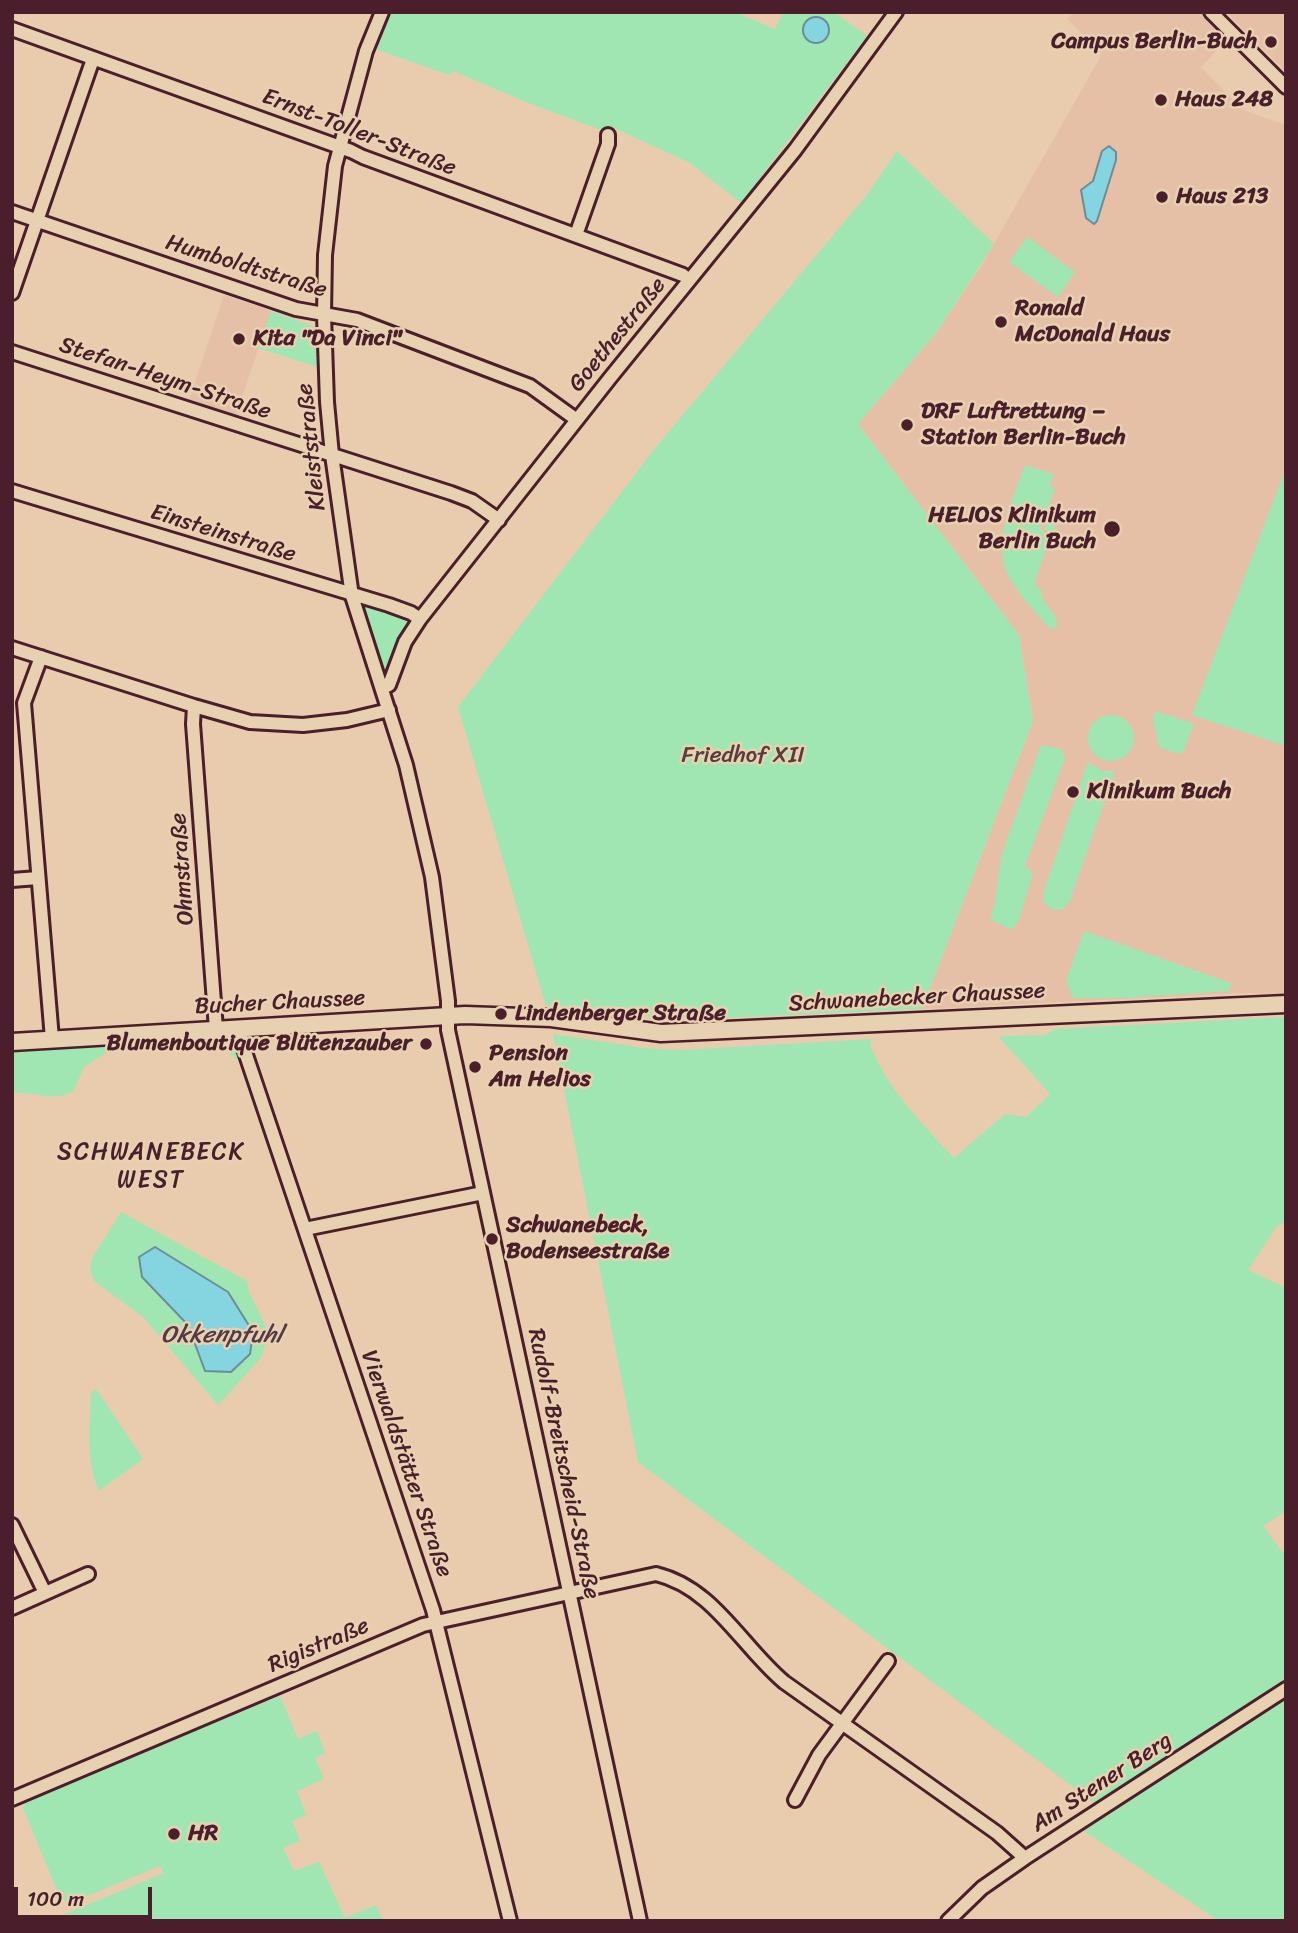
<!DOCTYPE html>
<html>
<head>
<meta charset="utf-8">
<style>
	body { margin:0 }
	#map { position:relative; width:1298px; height:1933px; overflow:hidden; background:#e9ccae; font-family:Sriracha,sans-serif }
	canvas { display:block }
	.frame { position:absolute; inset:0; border:14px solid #4a1f2b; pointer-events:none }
	.scale { position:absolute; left:14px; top:1887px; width:138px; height:32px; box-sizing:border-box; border:4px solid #4a1f2b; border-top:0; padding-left:9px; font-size:21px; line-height:24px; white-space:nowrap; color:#4a1f2b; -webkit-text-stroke:5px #e7d1b0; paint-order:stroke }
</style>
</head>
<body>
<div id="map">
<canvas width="1298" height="1933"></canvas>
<div class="frame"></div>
<div class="scale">100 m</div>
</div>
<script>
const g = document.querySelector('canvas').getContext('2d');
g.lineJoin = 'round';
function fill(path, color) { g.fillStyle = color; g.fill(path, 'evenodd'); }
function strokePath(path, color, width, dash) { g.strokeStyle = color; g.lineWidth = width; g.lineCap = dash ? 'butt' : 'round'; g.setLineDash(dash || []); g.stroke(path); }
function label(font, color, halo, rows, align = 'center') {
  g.font = font + ' Sriracha,sans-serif'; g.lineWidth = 5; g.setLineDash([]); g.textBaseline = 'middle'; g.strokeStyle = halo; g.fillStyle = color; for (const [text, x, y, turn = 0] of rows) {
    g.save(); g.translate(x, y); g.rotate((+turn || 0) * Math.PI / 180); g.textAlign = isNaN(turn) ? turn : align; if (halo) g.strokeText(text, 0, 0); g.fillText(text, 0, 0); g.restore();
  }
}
const built = new Path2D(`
	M1074,12h125l18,18 -9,11 9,9 -16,17 42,43 43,15v869l-44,-1 -320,16 111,-288 -14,-86 -161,-211 79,-92 45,-67 120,-211 -35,-35z
	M1226,12h60v60z
	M224,295l47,16 -35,104 -47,-15z`);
const green = new Path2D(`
	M391,12h344l40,17 8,-17h51l33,24 -126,167 -51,-40 -74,-34 -12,2 -76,-28 -75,-32 -3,4 -73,-25z
	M897,151l97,93 -57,88 -79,92 161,211 14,86 -111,288 -243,11 -133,-14 -88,-299 198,-260 210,-251z
	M1027,237l48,35 -17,25 -49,-35z
	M271,311l44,16 2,40 -59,-19z
	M1025,465l29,9 -5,12 6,2c-4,12 -12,26 -2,37 8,9 3,-1 7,10l-15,-5 1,-5 -4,-1 -2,5 4,2 -1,3h8l-17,51 7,3c-1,16 17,23 16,38l-4,3 -6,-3c-12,-15 -27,-30 -37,-47 -20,-37 3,-79 15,-114z
	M1286,468v278l-94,-31z
	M364,605h13l40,14 -14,19 -15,31 -7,-2 -20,-59z
	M1156,711l38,13 -11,29h-7l-17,-6 -6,-30z
	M1088 738a23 23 0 1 1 46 0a23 23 0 1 1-46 0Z
	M1041,745l20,4 4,9 -40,108 8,7 -14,47 -7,10 -22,-11 5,-15 6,-47z
	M1088,762l14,9h13l-45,130 -7,8 -10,1 -9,-7 -1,-9z
	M1084,931l147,52 -2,8 -102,7h-54l-7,-17z
	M1284,1017l2,203 -11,9 -27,41 38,18v223l-23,15 23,31v121l-190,126 -458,-342 -85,-428 90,14 38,2 191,-11 -2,6c17,43 52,79 84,113l51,-44 21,3 24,-23 -52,-58 47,-1 10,-6z
	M236,1043l7,21 -22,-17 -112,4 -25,16 -11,25c-21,10 -38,-1 -61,1v-41l106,-6z
	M121,1212l126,69 2,11 20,41 -8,25 -43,47 -75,-88 -49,-36 -4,-13 2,-10zM188,1325l43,47 -25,-1z
	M96,1389l47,70 -44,32c-14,-32 -9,-65 -8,-98z
	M280,1696l18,43 19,-8 8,22 -10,5 9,21 -27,12 9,24 -14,6 8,20 -17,7 11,23 25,-9 26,56 31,-13 7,16h-335l116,-48 -4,-7 -90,37 -6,-2 -2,-7 -3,1 -36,-87 2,-7z
	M1286,1698v223h-67l-135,-90z`);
const water = new Path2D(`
	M803 30a13 13 0 1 1 26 0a13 13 0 1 1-26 0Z
	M1109,146l7,6v8l-19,61 -3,3 -8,-6 -5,-28 12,-9 9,-30z
	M155,1247l73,45 25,40 -3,22 -19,18 -26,-1 -17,-46 -46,-48 -3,-20z`);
const minor = new Path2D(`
	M382,12l-16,39 -31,115 -10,89 -1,60 3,87 5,53 20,141 54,169 26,112 16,124v29l192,891
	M1211,12l75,75
	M12,29l339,122 12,6 320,118 6,5
	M12,212l284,97 61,11 173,66 47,34
	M576,235l32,-91v-9
	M12,293l81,-234
	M12,352l439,141 21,8 27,19
	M12,491l377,114 22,8 9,6
	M12,648l182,58 56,16 53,3 44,-5 42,-10
	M41,657l-17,46 28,336
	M382,688l7,-3 16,-43 15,-23 190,-241 185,-228 101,-138
	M194,706l-1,18 23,305
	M12,880l26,-2
	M240,1028l2,15 191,567 77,311
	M305,1229l178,-36
	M12,1525l33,68
	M12,1608l76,-34
	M12,1799l411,-174 233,-51c58,14 85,72 128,108l213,151 28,25
	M795,1800l24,-45 69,-94
	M948,1921l34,-33 43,-30 261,-169`);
const major = new Path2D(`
	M12,1042l453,-27 86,3 110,15 625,-29`);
const markers = [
	[1271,42,7,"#4a1f2b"],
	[1161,100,7,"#4a1f2b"],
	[1162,197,7,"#4a1f2b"],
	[1001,322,7,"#4a1f2b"],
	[239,339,7,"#4a1f2b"],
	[907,425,7,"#4a1f2b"],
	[1112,529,9,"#4a1f2b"],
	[1073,792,7,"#4a1f2b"],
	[501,1014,7,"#4a1f2b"],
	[426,1044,7,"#4a1f2b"],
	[475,1067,7,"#4a1f2b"],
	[492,1239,7,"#4a1f2b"],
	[174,1834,7,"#4a1f2b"]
];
const poiNames = [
	["Campus Berlin-Buch",1257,42,"right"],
	["Haus 248",1175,100],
	["Haus 213",1176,197],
	["Ronald",1015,309],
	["McDonald Haus",1015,335],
	["Kita \"Da Vinci\"",253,339],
	["DRF Luftrettung –",921,412],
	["Station Berlin-Buch",921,438],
	["HELIOS Klinikum",1096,516,"right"],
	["Berlin Buch",1096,542,"right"],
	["Klinikum Buch",1087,792],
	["Lindenberger Straße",515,1014],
	["Blumenboutique Blütenzauber",412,1044,"right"],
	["Pension",489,1054],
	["Am Helios",489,1080],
	["Schwanebeck,",506,1226],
	["Bodenseestraße",506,1252],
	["HR",188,1834]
];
const streetNames = [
	["Ernst-Toller-Straße",359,133,21],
	["Humboldtstraße",246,267,17],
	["Goethestraße",618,335,-51],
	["Stefan-Heym-Straße",165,379,18],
	["Kleiststraße",312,447,-96],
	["Einsteinstraße",223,534,17],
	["Ohmstraße",183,869,-94],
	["Schwanebecker Chaussee",917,998,-3],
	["Bucher Chaussee",280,1003,-3],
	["Vierwaldstätter Straße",406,1464,71],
	["Rudolf-Breitscheid-Straße",563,1464,78],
	["Rigistraße",319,1646,-23],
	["Am Stener Berg",1102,1783,-33]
];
const parkNames = [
	["Friedhof XII",743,756]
];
const neighbourhoodNames = [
	["SCHWANEBECK",151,1153],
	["WEST",151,1181]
];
const waterNames = [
	["Okkenpfuhl",222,1336]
];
fill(built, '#e5c0a6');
fill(green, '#9fe6b3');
fill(water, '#85d5e0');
strokePath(water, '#6d8c98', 2);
strokePath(minor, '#4a1f2b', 18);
strokePath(major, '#4a1f2b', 21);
strokePath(minor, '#e7d1b0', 12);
strokePath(major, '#e7d1b0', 16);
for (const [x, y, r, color] of markers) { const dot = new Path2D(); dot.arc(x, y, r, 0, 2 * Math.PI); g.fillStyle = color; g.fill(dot); strokePath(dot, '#e7d1b0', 2.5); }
label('bold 23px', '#4a1f2b', '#e7d1b0', poiNames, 'left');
label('23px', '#4a1f2b', '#e7d1b0', streetNames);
label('23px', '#573d3f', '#e7d1b0', parkNames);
g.letterSpacing = '2px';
label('24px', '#4a1f2b', '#e7d1b0', neighbourhoodNames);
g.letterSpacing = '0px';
label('italic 24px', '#533a46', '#e7d1b0', waterNames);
</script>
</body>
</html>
